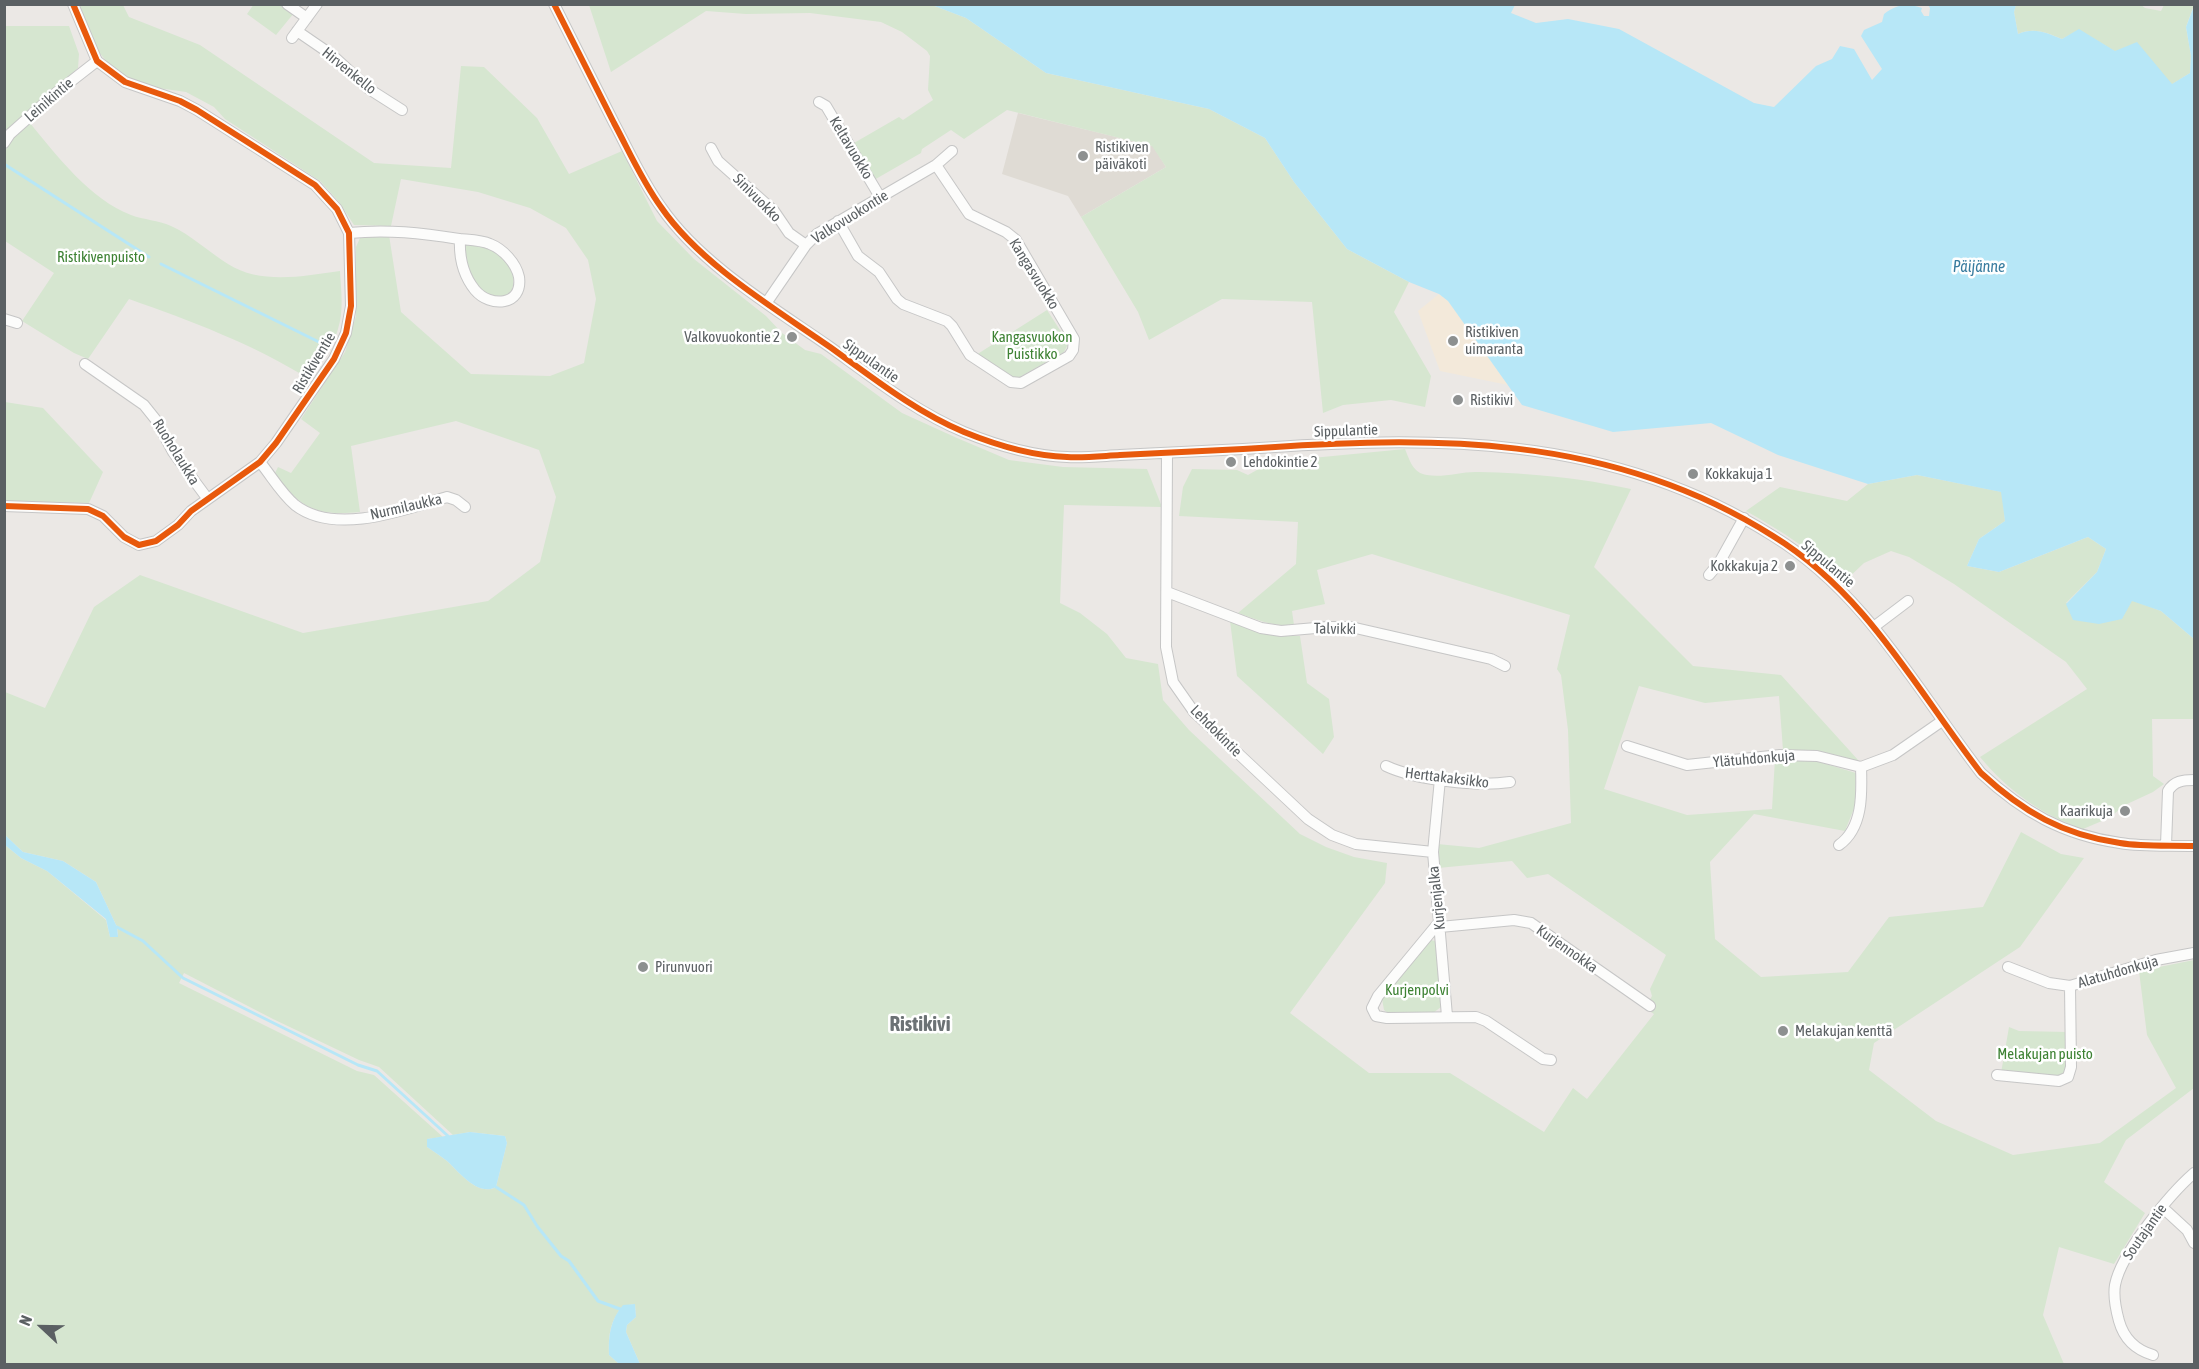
<!DOCTYPE html>
<html>
<head>
<meta charset="utf-8">
<style>
	body { margin:0 }
	#map { position:relative; width:2199px; height:1369px; overflow:hidden; background:#ebe8e5; font-family:"Asap Condensed",sans-serif }
	canvas { display:block }
	.frame { position:absolute; inset:0; border:6px solid #5b6063; pointer-events:none }
	.north { position:absolute; left:12px; top:1297px; width:60px; height:60px; -webkit-text-stroke:4px #fff; paint-order:stroke; rotate:292deg; font-size:16px; font-weight:700; line-height:24px; text-align:center; color:#5b6063 }
	.north::after { content:''; display:block; margin:auto; width:21px; height:27px; background:#5b6063; clip-path:polygon(50% 0,100% 100%,50% 72%,0 100%) }
</style>
</head>
<body>
<div id="map">
<canvas width="2199" height="1369"></canvas>
<div class="frame"></div>
<div class="north">N</div>
</div>
<script>
const g = document.querySelector('canvas').getContext('2d');
g.lineJoin = 'round';
function fill(path, color) { g.fillStyle = color; g.fill(path, 'evenodd'); }
function strokePath(path, color, width, dash) { g.strokeStyle = color; g.lineWidth = width; g.lineCap = dash ? 'butt' : 'round'; g.setLineDash(dash || []); g.stroke(path); }
function label(font, color, halo, rows, align = 'center') {
  g.font = font + ' "Asap Condensed",sans-serif'; g.lineWidth = 5; g.setLineDash([]); g.textBaseline = 'middle'; g.strokeStyle = halo; g.fillStyle = color; for (const [text, x, y, turn = 0] of rows) {
    g.save(); g.translate(x, y); g.rotate((+turn || 0) * Math.PI / 180); g.textAlign = isNaN(turn) ? turn : align; if (halo) g.strokeText(text, 0, 0); g.fillText(text, 0, 0); g.restore();
  }
}
const education = new Path2D(`
	M1018,113l135,33 13,21 -85,50 -13,-21 -66,-22z`);
const green = new Path2D(`
	M254,4l28,1 12,8 -18,22 -29,-21z
	M2016,4h124l5,4 16,3 3,-6h30l-8,22 5,29 -1,17 -19,12 -92,-55 -17,9c-15,-6 -28,-12 -44,-5l-4,-22z
	M80,5h43l6,12 71,28 174,118 77,5 10,-102 23,1 53,51 32,56 53,-23 35,70 37,38 72,57 16,17 23,17 16,4 81,59 55,25 52,22 54,7 84,2 15,38 -98,-2 -4,98 20,10 27,21 19,24 32,6 5,36 26,30 111,104 26,13 28,10 33,6 -2,20 -95,130 79,60h81l94,59 29,-44 14,11 67,-85 -9,-6 7,-12 -2,-7 16,-34 -118,-81 -21,4 -15,-17 -74,7 -1,-24 42,4 92,-25 -3,-93 -7,-55 -4,-6 13,-54 -198,-61 -55,16 8,34 -33,7 2,14c-20,2 -37,-5 -56,-12l58,-49 2,-42 -119,-6 4,-29 9,-18 45,1 11,5 23,-13 134,-13c5,12 8,24 22,26 17,3 35,-4 52,-3 51,1 102,6 152,17l-37,78 99,99 88,9 78,86 -39,-10 -37,-1 -4,-54 -74,7 -66,-17 -35,103 83,26 85,-6 3,-50 41,2 40,12 -1,33 -10,25 -91,-17 -44,48 5,77 46,38 87,-5 41,-55 94,-10 38,-75 40,22 23,4 -64,89 -146,96 -5,27 67,51 77,34 87,-12 76,-55 -29,-53 -8,-64 55,-11v128l-68,52 -22,42 41,31 -31,51 -55,-17 -16,68 21,49h-1424l-14,-32 1,-7 9,-8 -1,-13 -12,2c-13,14 -15,30 -14,49l10,9h-614v-519l16,13 26,13 59,49 4,17 8,-1 -1,-9 -21,-45 -33,-21 -40,-9 -18,-17v-143l40,16 49,-101 46,-32 163,58 185,-32 52,-39 16,-65 -17,-47 -83,-29 -105,25 9,66c-44,4 -60,-3 -85,-39l3,-6 13,6 29,-40 -19,-14 44,-67 11,-36v-69l4,-9 29,-3 12,77 70,62 79,2 34,-13 12,-64 -8,-39 -22,-32 -36,-20 -52,-16 -77,-13 -10,47 -37,-1 -15,-23 -19,-21 -95,-62 -11,-12 -28,-15 -28,-4 -29,-9 -22,-17 -14,-17zM184,973l89,46 86,41 20,7 74,68 17,-3 35,4 2,7 -11,44c-18,10 -37,-15 -49,-26 -6,-5 -13,-9 -20,-14v-8l16,-2 -69,-62 -17,-4 -178,-88z
	M589,5h343l34,13 80,55 163,36 56,29 29,44 53,67 62,33 -15,30 37,64 -6,31 -34,-7 -48,5 -20,8 -11,-111 -90,-3 -73,41 -11,-28 -57,-95 85,-50 -14,-21 -145,-36 -43,29 -13,-9 -29,19 -1,4 -47,27 -20,-37 45,-26 4,3 30,-20 -5,-10 2,-34 -3,-5 -25,-19 -21,-10 -71,-9 -64,1 -40,-3 -95,61z
	M5,26h64l10,28 -1,14 -73,65z
	M30,123c26,32 61,77 101,92 13,5 27,5 40,11 19,8 39,27 57,38 33,21 76,12 112,7 1,19 4,40 -2,58 -5,18 -18,35 -29,50 -56,-35 -118,-58 -180,-80l-41,60 -14,-6 -52,-32 32,-48 -49,-32v-90l9,-14z
	M465,244c9,1 22,1 29,6 15,11 30,35 10,48l-22,-5c-8,-13 -23,-33 -17,-49z
	M1047,310l20,31 1,3 -4,8 -46,26 -5,-1 -37,-22z
	M5,402l38,6 60,64 -14,31 -84,-2z
	M1917,475l85,17 3,29 -26,18 -12,27 32,6 89,-35 18,12 -9,23 -31,31 66,-3 29,11 33,28v80h-42l1,57 11,8 -11,8 -28,13 -16,13 -26,11c-40,-13 -76,-39 -103,-72l107,-68 -21,-27 -112,-78 -45,-27 -18,-6 -27,12 -20,19c-27,-29 -63,-51 -98,-71l34,-24 67,14 21,-17z
	M1230,621l50,15h20l7,47 22,16 5,38 -11,17 -86,-78z
	M1431,940l4,1 7,59 -1,7 -8,6h-45l-4,-3 -2,-11 45,-58z
	M2009,1027l10,4 49,1 -1,35 -3,7 -6,2 -57,-3z`);
const sand = new Path2D(`
	M1439,294l9,7 60,84 -68,-14 -22,-60z`);
const water = new Path2D(`
	M932,5h583l-4,8 25,10 32,-4 51,10 135,74 20,4 42,-41 16,-7 8,-13 14,3 18,31 10,-11 -21,-33 3,-6 18,-8 2,-8c13,-10 23,-11 38,-6l-1,3 3,5h5l1,-8 -2,-3h88l-2,7 4,22c17,-7 28,-1 44,5l17,-10 36,22 22,-9 35,42 18,-11 1,-17 -5,-29 8,-21v633l-33,-28 -29,-10 -10,18 -23,5 -26,-4 -7,-16 31,-32 9,-23 -18,-12 -89,35 -32,-6 12,-27 26,-18 -4,-29 -84,-17 -49,9 -90,-29 -67,-32 -98,9 -91,-27 -74,-104 -9,-7 -30,-12 -62,-33 -53,-67 -29,-44 -56,-29 -163,-36 -80,-55z
	M5,835l18,17 40,9 33,21 21,45 1,10h-8l-4,-18 -59,-48 -26,-13 -16,-13z
	M470,1132l35,4 2,7 -11,44c-18,10 -37,-15 -49,-26 -6,-5 -13,-9 -20,-14v-8z
	M635,1304l1,13 -9,8 -1,7 14,32h-21l-10,-9c-1,-18 1,-35 14,-50z`);
const stream = new Path2D(`
	M4,164l145,93
	M161,264l166,82
	M117,927l26,14 40,37 175,87 19,6 71,65
	M496,1187l28,18 13,21 24,30 8,5 29,40 22,8`);
const minor = new Path2D(`
	M287,4l20,14
	M554,4c20,40 40,79 60,119 15,28 28,58 47,84 39,57 113,101 169,140 43,31 86,65 134,85 32,13 69,24 103,25 17,1 35,-1 53,-2 41,-2 82,-4 123,-6 188,-13 365,-17 530,87 93,57 143,153 208,237 42,39 82,62 139,70 24,4 50,2 74,3
	M297,31l35,24 37,34 33,21
	M292,38l25,-34
	M819,102l7,4 54,91
	M4,143l6,-9 46,-41 41,-32
	M711,148l7,13 56,50 15,22 17,12
	M838,221l20,35 21,16 18,27 6,5 44,17 5,5 18,29 41,27 10,1 48,-27 4,-6 1,-11 -58,-99 -10,-8 -37,-18 -33,-49
	M349,233c38,-4 73,0 110,6 9,1 22,1 31,5 13,5 26,19 29,33 4,29 -29,31 -44,13 -12,-15 -16,-32 -15,-51
	M767,302l39,-57 11,-11 119,-69 16,-14
	M4,319l13,4
	M85,364l59,41 12,15 17,32 34,46
	M1167,453l-1,194 7,35 21,30 114,107 24,16 24,9 77,8
	M260,462c12,15 21,31 35,43 40,31 109,5 152,-8l9,3 9,7
	M4,506l84,3 15,7 21,21 15,8 17,-4 22,-16 13,-14 69,-49 16,-19 58,-84 12,-26 5,-27 -2,-73 -12,-24 -22,-24 -118,-75 -17,-9 -55,-19 -28,-21 -24,-57
	M1709,575l10,-12 25,-45
	M1167,592l94,36 20,3 46,-4h24l140,32 14,7
	M1875,626l33,-25
	M1627,746l60,19 93,-10 37,1 44,11 32,-12 49,-34
	M1386,766c30,14 91,21 124,16
	M1440,779l-7,73 14,164
	M1839,845c24,-17 23,-51 22,-78
	M2166,845l2,-54c6,-10 15,-11 26,-11
	M1440,921l-62,75 -6,12 4,8 11,2 89,-1 10,4 57,38 8,1
	M1440,927l74,-7 17,3 119,83
	M2008,967l41,16 21,3 86,-26 38,-7
	M1997,1075l62,6 9,-4 3,-10 -1,-81
	M2162,1207l25,23 7,13
	M2153,1355c-17,-5 -29,-16 -34,-34 -3,-11 -6,-24 -4,-36 6,-32 55,-91 79,-112`);
const cycleway = new Path2D(`
	M554,4c20,40 40,79 60,119 15,28 28,58 47,84 39,57 113,101 169,140 43,31 86,65 134,85 32,13 69,24 103,25 17,1 35,-1 53,-2 41,-2 82,-4 123,-6 188,-13 365,-17 530,87 93,57 143,153 208,237 42,39 82,62 139,70 24,4 50,2 74,3
	M4,506l84,3 15,7 21,21 15,8 17,-4 22,-16 13,-14 69,-49 16,-19 58,-84 12,-26 5,-27 -2,-73 -12,-24 -22,-24 -118,-75 -17,-9 -55,-19 -28,-21 -24,-57`);
const markers = [
	[1083,156,6,"#8d9090"],
	[792,337,6,"#8d9090"],
	[1453,341,6,"#8d9090"],
	[1458,400,6,"#8d9090"],
	[1231,462,6,"#8d9090"],
	[1693,474,6,"#8d9090"],
	[1790,566,6,"#8d9090"],
	[2125,811,6,"#8d9090"],
	[643,967,6,"#8d9090"],
	[1783,1031,6,"#8d9090"]
];
const streetNames = [
	["Hirvenkello",349,71,39],
	["Leinikintie",49,100,-41],
	["Keltavuokko",851,148,59],
	["Sinivuokko",757,198,45],
	["Valkovuokontie",850,217,-32],
	["Kangasvuokko",1034,274,58],
	["Sippulantie",871,361,35],
	["Ristikiventie",314,363,-59],
	["Sippulantie",1346,431,-2],
	["Ruoholaukka",176,452,58],
	["Nurmilaukka",406,507,-13],
	["Sippulantie",1828,564,40],
	["Talvikki",1335,629,1],
	["Lehdokintie",1216,731,45],
	["Ylätuhdonkuja",1754,759,-5],
	["Herttakaksikko",1447,778,7],
	["Kurjenjalka",1437,898,-96],
	["Kurjennokka",1567,949,35],
	["Alatuhdonkuja",2118,972,-16],
	["Soutajantie",2145,1232,-55]
];
const poiNames = [
	["Ristikiven",1095,147],
	["päiväkoti",1095,164],
	["Ristikiven",1465,332],
	["uimaranta",1465,349],
	["Valkovuokontie 2",780,337,"right"],
	["Ristikivi",1470,400],
	["Lehdokintie 2",1243,462],
	["Kokkakuja 1",1705,474],
	["Kokkakuja 2",1778,566,"right"],
	["Kaarikuja",2113,811,"right"],
	["Pirunvuori",655,967],
	["Melakujan kenttä",1795,1031]
];
const parkNames = [
	["Ristikivenpuisto",101,257],
	["Kangasvuokon",1032,337],
	["Puistikko",1032,354],
	["Kurjenpolvi",1417,990],
	["Melakujan puisto",2045,1054]
];
const waterNames = [
	["Päijänne",1979,267]
];
const districtNames = [
	["Ristikivi",920,1024]
];
fill(education, '#dfdbd4');
fill(green, '#d6e6d0');
fill(sand, '#f3e9da');
fill(water, '#b7e7f7');
strokePath(stream, '#b7e7f7', 3);
strokePath(minor, '#c6c6c6', 12);
strokePath(minor, '#fcfcfb', 10);
strokePath(cycleway, '#e8590c', 6);
for (const [x, y, r, color] of markers) { const dot = new Path2D(); dot.arc(x, y, r, 0, 2 * Math.PI); g.fillStyle = color; g.fill(dot); strokePath(dot, '#fff', 2); }
label('15px', '#5b6063', '#fff', streetNames);
label('15px', '#5b6063', '#fff', poiNames, 'left');
label('15px', '#3d8233', '#fff', parkNames);
label('italic 16px', '#397c9f', '#fff', waterNames);
label('bold 21px', '#6c7275', '#fff', districtNames);
</script>
</body>
</html>
